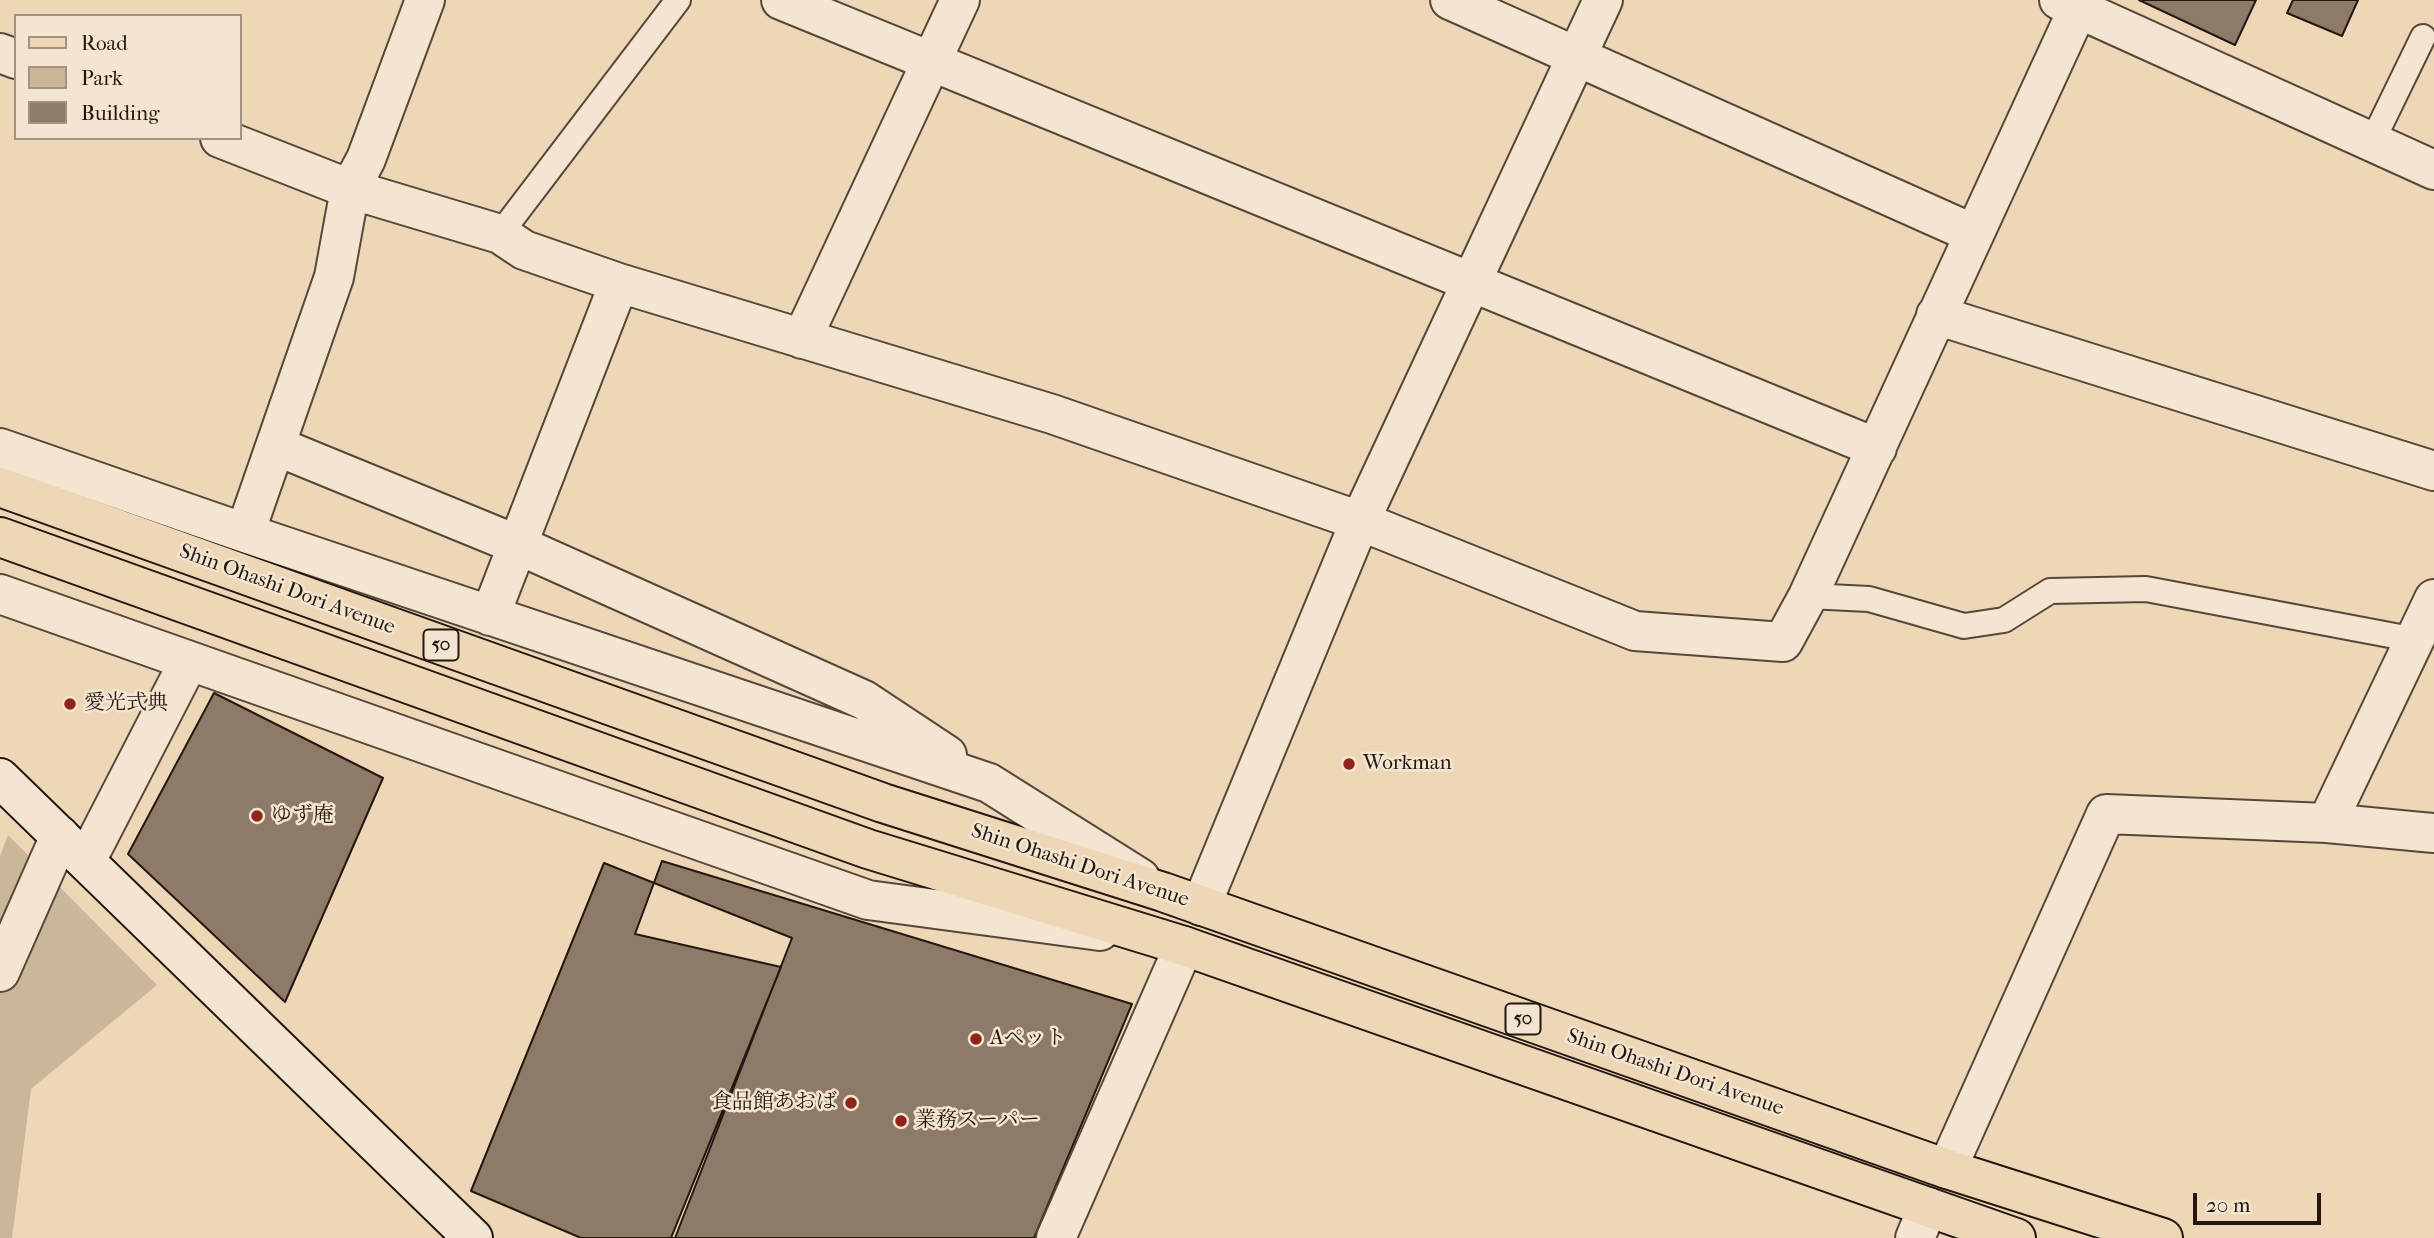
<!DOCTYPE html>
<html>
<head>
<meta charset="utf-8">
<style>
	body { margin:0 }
	#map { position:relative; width:2434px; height:1238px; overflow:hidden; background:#edd7b6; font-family:"IM FELL French Canon",serif }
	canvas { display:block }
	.legend { position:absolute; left:14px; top:14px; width:228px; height:126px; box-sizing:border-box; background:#f3e5d0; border:2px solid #a09384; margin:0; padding:9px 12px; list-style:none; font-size:21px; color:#241712 }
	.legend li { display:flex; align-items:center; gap:14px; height:35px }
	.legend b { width:35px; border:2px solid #a09384 }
	.scale { position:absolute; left:2193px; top:1193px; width:128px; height:32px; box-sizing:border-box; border:4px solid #241712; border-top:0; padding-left:9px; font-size:21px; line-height:24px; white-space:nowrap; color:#241712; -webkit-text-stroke:5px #f3e5d0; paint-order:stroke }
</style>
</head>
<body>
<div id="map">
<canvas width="2434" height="1238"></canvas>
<ul class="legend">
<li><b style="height:9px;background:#edd7b6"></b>Road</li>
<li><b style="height:19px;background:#cbb69a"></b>Park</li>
<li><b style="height:19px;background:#8d7b67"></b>Building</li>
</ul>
<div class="scale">20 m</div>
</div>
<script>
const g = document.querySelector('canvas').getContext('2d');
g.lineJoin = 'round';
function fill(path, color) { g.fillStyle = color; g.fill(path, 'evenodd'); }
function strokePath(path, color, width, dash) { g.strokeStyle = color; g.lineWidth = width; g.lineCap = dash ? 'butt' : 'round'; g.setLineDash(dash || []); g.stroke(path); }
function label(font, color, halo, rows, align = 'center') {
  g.font = font + ' "IM FELL French Canon","Noto Serif JP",serif'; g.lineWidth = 5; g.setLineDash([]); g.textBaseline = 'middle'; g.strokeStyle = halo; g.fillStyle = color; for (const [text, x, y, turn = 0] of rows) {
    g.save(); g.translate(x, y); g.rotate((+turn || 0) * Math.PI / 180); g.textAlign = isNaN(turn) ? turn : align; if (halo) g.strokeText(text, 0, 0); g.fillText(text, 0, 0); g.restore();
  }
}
const green = new Path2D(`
	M8,835l149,150 -126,104 -19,149h-12v-382z`);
const building = new Path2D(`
	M2139,0h117l-21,45z
	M2293,0h65l-16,36 -55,-23z
	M214,693l169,85 -98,224 -157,-148z
	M662,861l470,143 -98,234h-363l110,-271 -146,-33z
	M604,863l188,75 -117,300h-94l-110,-47z`);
const lane = new Path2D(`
	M2372,142l51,-105
	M500,234l178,-234
	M1808,596l61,3 95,27 40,-6 46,-29 96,-2 270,51`);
const street = new Path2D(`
	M781,0l1096,448
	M1450,0l524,234
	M2059,0l375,170
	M0,53l16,6
	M220,138l130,51 150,45 24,16 95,33 433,131 308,107 275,110 148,11 25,-46 274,-596
	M1936,315l498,156
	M802,339l158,-339
	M276,446l242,99 346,155 83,55
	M0,448l245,85 744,250 151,95
	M245,533l89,-256 16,-88 16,-30 59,-159
	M0,594l868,306 232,31
	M490,616l129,-333
	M2327,823l107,-224
	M86,861l103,-200
	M1201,906l159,-385 243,-521
	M0,972l60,-136
	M1947,1169l159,-355 221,9 107,10
	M1056,1238l128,-292
	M1915,1238l13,-31`);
const secondary = new Path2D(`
	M0,778l473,460`);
const primary = new Path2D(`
	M0,487l883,316 280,89 784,277 216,69
	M0,537l868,312 316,97 832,292`);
const markers = [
	[70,704,7,"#8f2418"],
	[1349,764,7,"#8f2418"],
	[257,816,7,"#8f2418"],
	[976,1039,7,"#8f2418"],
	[851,1103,7,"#8f2418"],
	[901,1121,7,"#8f2418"]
];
const shields = [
	[441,645,35],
	[1523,1019,35]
];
const shieldNames = [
	["50",441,645],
	["50",1523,1019]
];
const streetNames = [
	["Shin Ohashi Dori Avenue",287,590,20],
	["Shin Ohashi Dori Avenue",1080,866,18],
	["Shin Ohashi Dori Avenue",1675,1073,19]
];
const poiNames = [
	["愛光式典",84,704],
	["Workman",1363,764],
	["ゆず庵",271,816],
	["Aペット",990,1039],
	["食品館あおば",837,1103,"right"],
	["業務スーパー",915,1121]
];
fill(green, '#cbb69a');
fill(building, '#8d7b67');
strokePath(building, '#241712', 2);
strokePath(lane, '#56473b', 28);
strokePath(street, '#56473b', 42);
strokePath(secondary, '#241712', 42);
strokePath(primary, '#241712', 42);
strokePath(lane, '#f3e5d0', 24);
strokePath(street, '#f3e5d0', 38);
strokePath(secondary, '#f3e5d0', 38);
strokePath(primary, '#edd7b6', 38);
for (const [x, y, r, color] of markers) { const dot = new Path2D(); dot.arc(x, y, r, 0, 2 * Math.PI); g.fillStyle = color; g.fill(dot); strokePath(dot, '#f3e5d0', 2.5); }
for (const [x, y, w] of shields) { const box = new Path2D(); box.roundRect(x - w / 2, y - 15.5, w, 31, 5); g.fillStyle = '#f3e5d0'; g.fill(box); strokePath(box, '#241712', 2); }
label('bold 19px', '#241712', null, shieldNames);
label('21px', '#241712', '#f3e5d0', streetNames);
label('21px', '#241712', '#f3e5d0', poiNames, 'left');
</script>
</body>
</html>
